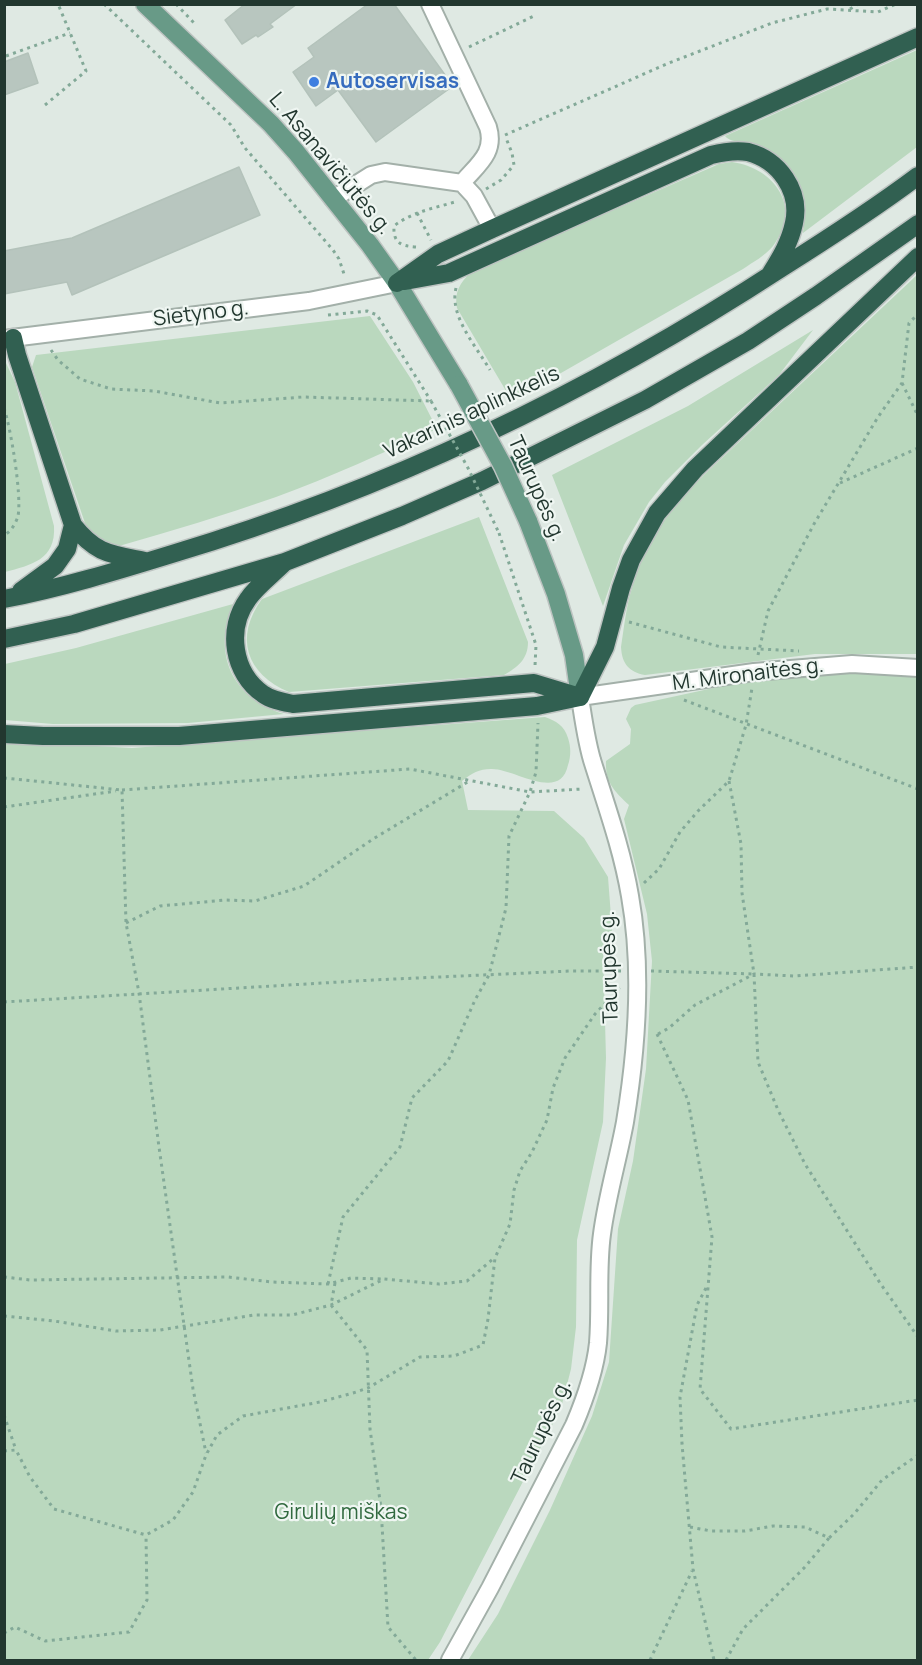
<!DOCTYPE html>
<html>
<head>
<meta charset="utf-8">
<style>
	body { margin:0 }
	#map { position:relative; width:922px; height:1665px; overflow:hidden; background:#dfe9e3; font-family:Manrope,sans-serif }
	canvas { display:block }
	.frame { position:absolute; inset:0; border:6px solid #22372f; pointer-events:none }
</style>
</head>
<body>
<div id="map">
<canvas width="922" height="1665"></canvas>
<div class="frame"></div>
</div>
<script>
const g = document.querySelector('canvas').getContext('2d');
g.lineJoin = 'round';
function fill(path, color) { g.fillStyle = color; g.fill(path, 'evenodd'); }
function strokePath(path, color, width, dash) { g.strokeStyle = color; g.lineWidth = width; g.lineCap = dash ? 'butt' : 'round'; g.setLineDash(dash || []); g.stroke(path); }
function label(font, color, halo, rows, align = 'center') {
  g.font = font + ' Manrope,sans-serif'; g.lineWidth = 4.5; g.setLineDash([]); g.textBaseline = 'middle'; g.strokeStyle = halo; g.fillStyle = color; for (const [text, x, y, turn = 0] of rows) {
    g.save(); g.translate(x, y); g.rotate((+turn || 0) * Math.PI / 180); g.textAlign = isNaN(turn) ? turn : align; if (halo) g.strokeText(text, 0, 0); g.fillText(text, 0, 0); g.restore();
  }
}
const green = new Path2D(`
	M917,50v97l-114,86c5,-38 -6,-75 -47,-88 -10,-4 -24,-1 -31,-9z
	M732,162c43,6 71,46 41,84 -8,10 -20,16 -30,23l-231,132 -55,-93c-3,-16 3,-25 14,-36l248,-108z
	M917,275v379h-102l-170,21c-16,-3 -23,-11 -24,-28 3,-19 5,-40 11,-59 12,-46 40,-82 74,-115z
	M370,316l43,66 24,47c-53,23 -106,48 -161,68 -52,18 -104,34 -157,49l-12,-1 -20,-16 -55,-162 4,-12z
	M813,330l-34,45 -77,70 -37,37 -16,20 -25,43 -21,61 -51,-131 136,-69z
	M5,361l10,21 39,144c2,34 -23,39 -49,46z
	M479,517l49,125c0,17 -10,25 -24,33l-215,17c-43,-18 -55,-55 -27,-93z
	M233,604c-21,50 -1,94 51,110l-96,9 -135,1 -48,-4v-56l71,-16z
	M828,673h49l40,3v984h-449l30,-46 52,-104 42,-94 17,-54 9,-133 15,-68 13,-92 6,-108 -5,-47 -23,-95 5,-14c-15,-14 -24,-23 -23,-44l24,-17 1,-15 -5,-10 5,-11 4,-3 129,-28z
	M545,717c11,4 19,8 23,21 3,9 3,18 0,27 -8,38 -54,3 -77,4 -12,0 -19,4 -29,12l6,29 86,1 30,27 24,39 4,53 -9,19 3,109 -3,64 -26,118 -1,87 -5,42 -10,39 -121,234 -12,18h-423l-1,-919 128,7z`);
const building = new Path2D(`
	M245,4h52l-27,20 3,3 -15,10 -2,-2 -14,9 -17,-24z
	M368,4h26l59,82 -77,56 -38,-52 -22,16 -23,-34 21,-15 -6,-9z
	M28,53l10,30 -34,12v-33z
	M239,167l21,48 -188,80 -5,-13 -63,12v-43l68,-13z`);
const path = new Path2D(`
	M104,4l127,121 14,23 88,102 6,9 6,18
	M176,4l18,19
	M850,9l8,-5
	M469,47l67,-32
	M6,56l64,-23
	M45,105l41,-34 -28,-67
	M505,135l164,-72 103,-40 55,-14 51,3 18,-8
	M486,189l15,-9 13,-15 -2,-12 -6,-15
	M417,213l14,27
	M416,247c-15,-1 -23,-4 -22,-21 19,-15 42,-18 64,-25
	M456,288c-7,28 20,58 34,82
	M328,315l39,-4 10,4 54,86
	M51,350l7,10 22,19 31,10 43,2 66,12 83,-6 128,4
	M902,383l16,33
	M4,408c7,21 18,88 14,108 -2,7 -7,16 -14,19
	M840,483l78,-35
	M499,533l37,112 -1,21
	M629,622l92,25 78,4
	M758,655l10,-44 46,-87 64,-107 24,-34 7,-60 9,-9
	M684,700l234,89
	M4,778l118,12 4,133 13,70 20,154 34,242 13,64
	M729,781l12,63 1,49 12,81 4,88 20,48 27,54 75,119 38,54
	M122,790l288,-21 120,23 53,-3
	M4,807l112,-16
	M644,883l15,-14 21,-37 18,-21 31,-30 17,-56 6,-37
	M126,923l34,-17 66,-6 29,1 49,-15 69,-47 98,-59
	M651,971l103,3
	M4,1002l369,-22 198,-9h50
	M657,1034l31,66 24,137 -12,152 31,40 187,-29
	M658,1034l11,-6 26,-23 59,-31 41,2 123,-9
	M4,1277l26,3 198,-3 44,5 56,2 23,-6 31,1
	M335,1283l-4,22 36,45 3,79 11,79 7,119 28,33
	M328,1284l15,-67 57,-70 12,-49 36,-37 27,-61 14,-25 17,-67 3,-72 21,-44 6,-20 2,-49
	M706,1288l-9,17 -17,92 2,47 11,125 21,91
	M4,1316l50,5 62,10 44,-1 94,-15h38l39,-10 53,-26 55,5 28,-3 26,-22
	M4,1415l12,35
	M4,1451l12,-1 14,27 24,32 92,26 27,-15 20,-28 13,-37 11,-20 26,-19 77,-14 33,-9 15,-5 52,-31 34,-1 29,-11 5,-26 7,-61 15,-34 4,-34 6,-19 12,-19 15,-32 6,-32 12,-30 30,-44 25,-26
	M690,1527l21,4h34l28,-5 32,1 24,11 25,-24 28,-34 36,-25
	M4,1633l11,-6 30,14 84,-9 18,-32 -1,-65
	M650,1660l42,-89
	M726,1660l17,-31 62,-62 24,-29`);
const minor = new Path2D(`
	M430,4l58,123c8,26 -11,38 -26,56
	M333,199l38,-24 14,-3 77,11 12,13 18,33
	M4,339l305,-38 88,-18
	M450,1660l40,-72 84,-163c11,-26 21,-53 24,-82 3,-37 -1,-73 4,-109 5,-38 16,-74 23,-112 12,-73 18,-153 5,-226 -8,-47 -24,-91 -38,-136 -6,-21 -9,-42 -12,-63l174,-25 98,-8 66,4`);
const major = new Path2D(`
	M145,4l126,120 25,28 74,93 27,38 62,102
	M528,521l28,73 18,61 6,42`);
const highway = new Path2D(`
	M405,281l44,-8 262,-118c12,-3 25,-5 37,-3 31,8 53,39 46,71 -4,19 -13,34 -23,50
	M397,283l41,-29 54,-25 426,-192
	M13,338l4,17 56,170c23,29 37,29 72,36
	M284,563c-12,12 -27,23 -36,36 -22,30 -15,74 15,95 8,6 20,8 30,10l241,-21 43,13
	M21,591l34,-25 12,-17 6,-24
	M4,599c57,-11 113,-28 168,-45 217,-65 421,-163 611,-287 46,-29 91,-58 135,-91
	M4,639l70,-15 211,-62 117,-46 80,-35 163,-81 103,-59 68,-45 102,-72
	M580,697l25,-50 16,-59 10,-28 26,-47 38,-44 223,-212
	M4,734l39,2h136l358,-30 43,-9`);
const pathBridge = new Path2D(`
	M431,401l37,67 31,65`);
const majorBridge = new Path2D(`
	M459,385l44,81 25,55`);
const markers = [
	[314,82,6,"#3f7fe0"]
];
const shopNames = [
	["Autoservisas",326,82]
];
const streetNames = [
	["L. Asanavičiūtės g.",330,164,50],
	["Sietyno g.",201,314,-7],
	["Vakarinis aplinkkelis",472,413,-25],
	["Taurupės g.",536,489,66],
	["M. Mironaitės g.",748,675,-7],
	["Taurupės g.",610,967,-92],
	["Taurupės g.",542,1432,-65]
];
const parkNames = [
	["Girulių miškas",341,1513]
];
fill(green, '#bad8be');
fill(building, '#b8c6bf');
strokePath(building, '#b3c2ba', 1.5);
strokePath(minor, '#a3b0a9', 20);
strokePath(major, '#bdc3c1', 21);
strokePath(highway, '#bdc3c1', 21);
strokePath(path, '#83a998', 3, [3, 4.5]);
strokePath(minor, '#fff', 16);
strokePath(major, '#689a87', 18);
strokePath(highway, '#316051', 18);
strokePath(majorBridge, '#bdc3c1', 21, []);
strokePath(pathBridge, '#83a998', 3, [3, 4.5]);
strokePath(majorBridge, '#689a87', 18);
for (const [x, y, r, color] of markers) { const dot = new Path2D(); dot.arc(x, y, r, 0, 2 * Math.PI); g.fillStyle = color; g.fill(dot); strokePath(dot, '#eff6f2', 2); }
label('bold 21px', '#366cbe', '#eff6f2', shopNames, 'left');
label('21px', '#22372f', '#eff6f2', streetNames);
label('21px', '#316a3f', '#eff6f2', parkNames);
</script>
</body>
</html>
